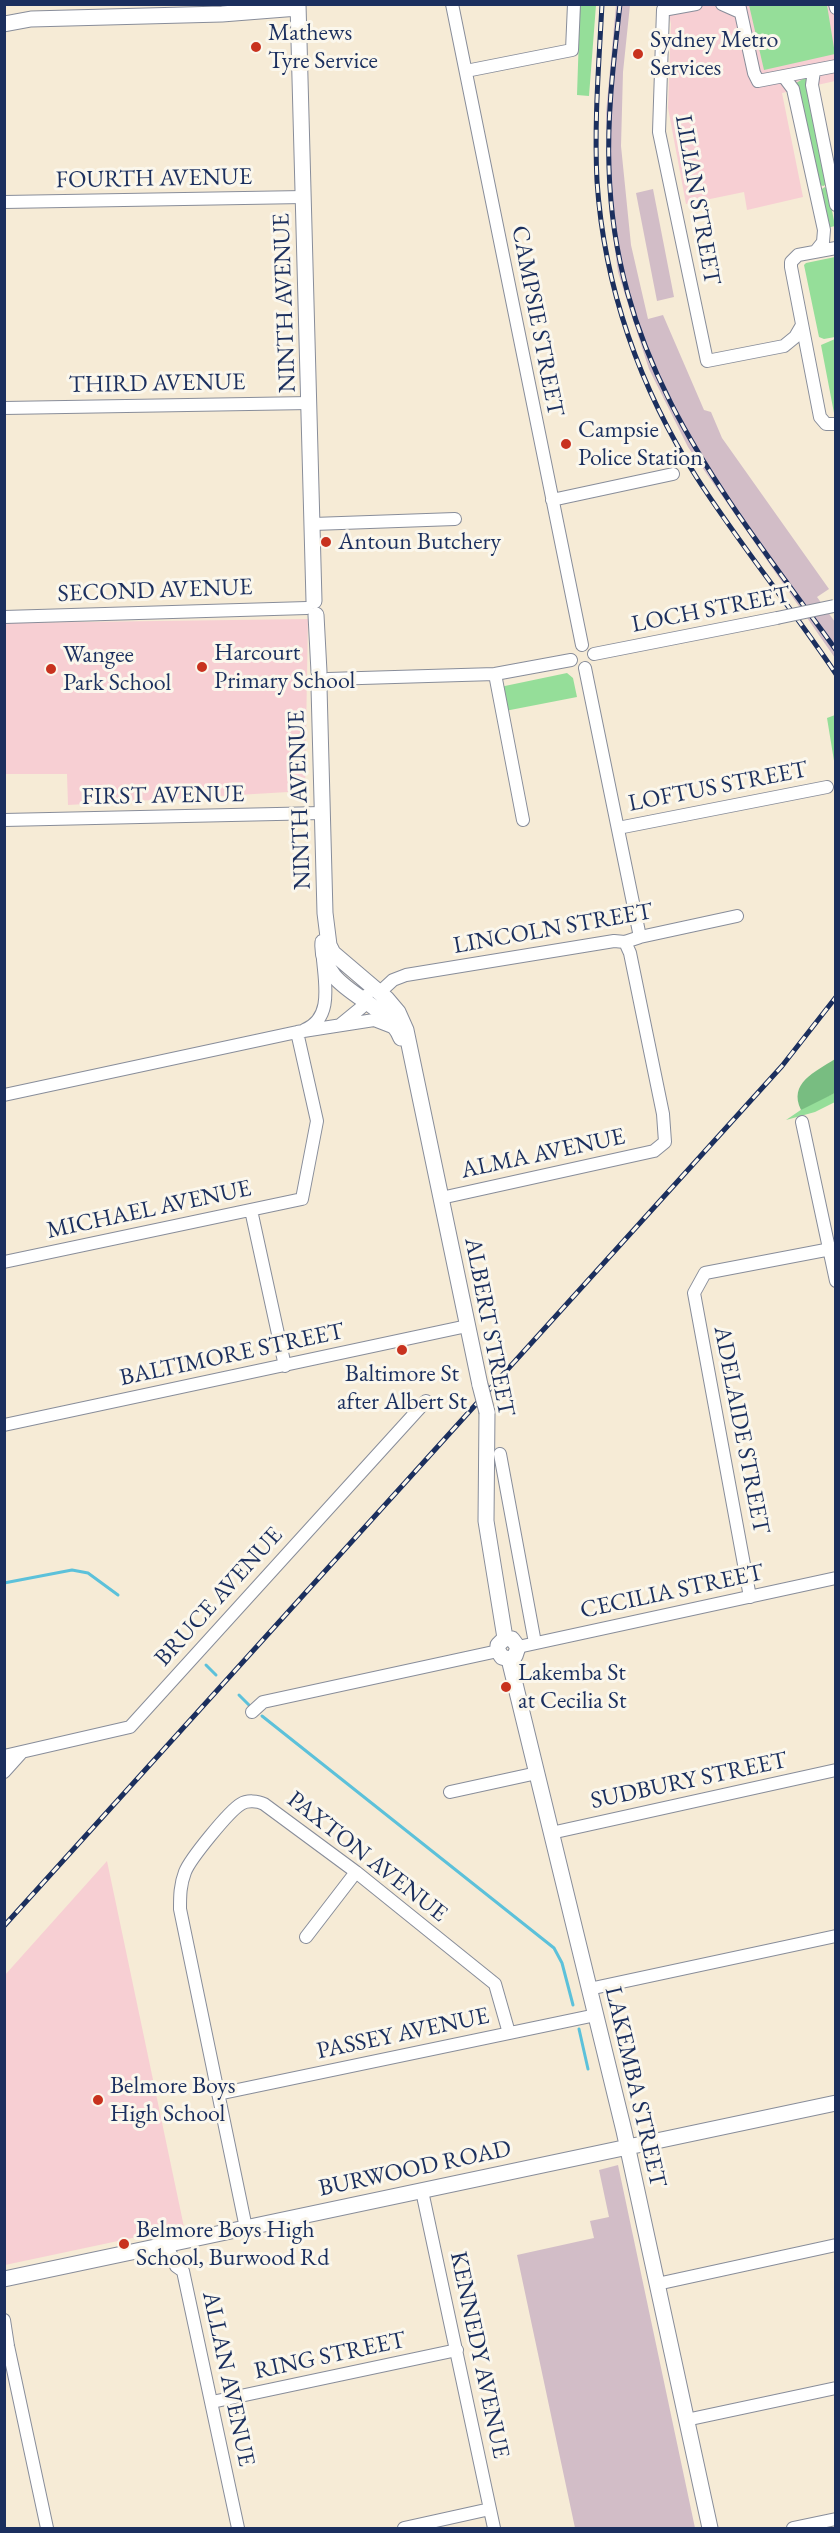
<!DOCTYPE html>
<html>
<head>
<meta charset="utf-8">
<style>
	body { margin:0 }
	#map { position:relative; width:840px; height:2533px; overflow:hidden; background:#f6ebd6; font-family:"EB Garamond",serif }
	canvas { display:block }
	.frame { position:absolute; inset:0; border:6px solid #1b2f5e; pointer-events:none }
</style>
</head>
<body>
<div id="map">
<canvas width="840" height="2533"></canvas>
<div class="frame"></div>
</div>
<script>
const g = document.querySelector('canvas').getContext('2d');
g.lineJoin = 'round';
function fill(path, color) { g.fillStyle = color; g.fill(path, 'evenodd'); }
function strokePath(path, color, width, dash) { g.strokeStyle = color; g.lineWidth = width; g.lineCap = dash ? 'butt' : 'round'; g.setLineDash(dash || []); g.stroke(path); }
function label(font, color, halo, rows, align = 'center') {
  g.font = font + ' "EB Garamond",serif'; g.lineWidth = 6; g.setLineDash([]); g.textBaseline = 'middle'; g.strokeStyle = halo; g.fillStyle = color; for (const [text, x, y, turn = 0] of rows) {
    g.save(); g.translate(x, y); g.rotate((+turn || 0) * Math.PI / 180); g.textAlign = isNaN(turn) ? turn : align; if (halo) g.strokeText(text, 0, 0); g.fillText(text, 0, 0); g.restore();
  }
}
const built = new Path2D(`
	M667,5h168v76l-53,12 21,104 -56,13 -3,-18 -58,12 -18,-96 3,-84z
	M308,619l-3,172 -237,14 -1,-31h-61l-1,-151z
	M107,1861l77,366 -179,38v-290z`);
const industrial = new Path2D(`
	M616,5h14l-7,67 -2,74 10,99 17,74 15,-4 41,95 7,2 11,26 107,151 -12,8 18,25v36l-147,-211 -39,-78 -17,-52 -14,-45 -9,-65 -3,-94z
	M653,189l21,108 -17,4 -21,-108z
	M618,2165l77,363h-120l-58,-273 77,-17 -4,-17 19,-4 -10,-47z`);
const green = new Path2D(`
	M580,5h16l-7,91 -12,-1z
	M749,5h78l8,49 -71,16z
	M803,79h4l19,104 -2,3 -6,-1 -22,-102z
	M825,187l3,3 7,36 -8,2 -7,-38z
	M835,257v80l-11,2 -5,-2 -15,-72 2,-2z
	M835,339l1,73 -2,1 -13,-68z
	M567,673l6,5 4,19 -72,14 -5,-24z
	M835,715h1l-1,52 -8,-49z
	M835,1093v9l-20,10 -29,8 25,-17z`);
const forest = new Path2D(`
	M835,1059v34l-34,17c-13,-27 14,-38 34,-51z`);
const stream = new Path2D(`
	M4,1583l68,-13 16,3 30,22
	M206,1665l10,10
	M239,1695l12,12
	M262,1716l292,232 8,15 11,42
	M579,2029l9,40`);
const minor = new Path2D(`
	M452,4l130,641
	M696,4l-33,6 -4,122 48,229 77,-15 11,-9 7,-12
	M722,4l18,8
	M739,4l15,69 4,8 78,-15
	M835,4l1,4
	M466,71l106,-21 2,-46
	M814,71l-2,14 24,120
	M784,77l9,12 31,141 -1,12 -8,10
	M4,202l300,-5
	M836,248l-38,7 -7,7v5l29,150 6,7h10
	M4,408l306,-5
	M552,500l121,-26
	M313,524l142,-5
	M4,617l303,-9
	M594,654l183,-36
	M585,668l55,269
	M495,674l28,146
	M328,679l167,-5 76,-14
	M4,820l318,-7
	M618,828l209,-41
	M380,992l13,-12 13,-5 208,-34 11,1 15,-5 97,-21
	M340,1025l22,-18 5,-12
	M304,1030c29,-11 21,-46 19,-71
	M4,1095l293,-63 77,-12 18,7
	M802,1122l34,159
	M441,1198l213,-47 11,-9 -2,-28 -33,-161 -5,-11
	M251,1210l34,156
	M4,1262l298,-63 15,-78 -20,-89
	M4,1425l463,-99
	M500,1454l35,189
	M750,1597l-56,-304 11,-20 131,-25
	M518,1647l318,-69
	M252,1712l11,-10 235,-51
	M4,1756l126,-29 296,-326
	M4,1772l18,-20
	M450,1792l87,-19
	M551,1833l285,-63
	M306,1937l50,-65
	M589,1989l247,-53
	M218,2094l378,-79
	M422,2191l72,337
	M246,2228l-66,-319c0,-13 0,-24 5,-37 5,-13 44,-61 56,-68 6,-4 17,-3 23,0l92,68 139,112 14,49
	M167,2245l9,21 7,5 55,257
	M657,2284l179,-39
	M4,2320l4,26 39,182
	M212,2402l245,-52
	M686,2420l150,-32
	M404,2528l86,-19
	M793,2528l43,-9`);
const major = new Path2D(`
	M298,4l16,597
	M4,24l27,-5 191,-5 76,-6
	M316,615l3,57
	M319,687l6,226 4,32 4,8 54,46 11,13 8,18 74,355
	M323,942c-4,50 62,56 78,96
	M487,1412l-1,109 19,117
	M505,1638l7,1 6,8 -3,9 -6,3
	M505,1638l-7,7v6l4,6 7,2
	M509,1659l115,472 86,397
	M4,2279l832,-176`);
const rail = new Path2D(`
	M602,4c-3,59 -8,118 -5,177 7,106 43,208 100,297 43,67 94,129 139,196
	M620,4c-6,55 -13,109 -11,164 6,200 116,328 227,482
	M4,1926l778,-860 54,-69`);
const minorBridge = new Path2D(`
	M777,618l57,-12`);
const majorBridge = new Path2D(`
	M480,1385l7,27`);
const markers = [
	[256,47,6,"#c8321e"],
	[638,54,6,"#c8321e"],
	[566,444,6,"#c8321e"],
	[326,542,6,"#c8321e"],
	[202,667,6,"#c8321e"],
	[51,669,6,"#c8321e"],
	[402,1350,6,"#c8321e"],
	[506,1687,6,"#c8321e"],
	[98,2100,6,"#c8321e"],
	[124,2244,6,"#c8321e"]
];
const poiNames = [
	["Mathews",268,33],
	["Tyre Service",268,61],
	["Sydney Metro",650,40],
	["Services",650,68],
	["Campsie",578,430],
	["Police Station",578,458],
	["Antoun Butchery",338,542],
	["Harcourt",214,653],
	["Primary School",214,681],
	["Wangee",63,655],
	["Park School",63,683],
	["Baltimore St",402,1374,"center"],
	["after Albert St",402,1402,"center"],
	["Lakemba St",518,1673],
	["at Cecilia St",518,1701],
	["Belmore Boys",110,2086],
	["High School",110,2114],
	["Belmore Boys High",136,2230],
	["School, Burwood Rd",136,2258]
];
const streetNames = [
	["FOURTH AVENUE",154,179,-1],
	["LILIAN STREET",697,200,80],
	["NINTH AVENUE",285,303,-92],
	["CAMPSIE STREET",537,321,79],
	["THIRD AVENUE",157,384,-1],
	["SECOND AVENUE",155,591,-2],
	["LOCH STREET",711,610,-11],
	["LOFTUS STREET",718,787,-11],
	["FIRST AVENUE",163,796,-1],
	["NINTH AVENUE",300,800,-92],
	["LINCOLN STREET",553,929,-10],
	["ALMA AVENUE",543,1154,-12],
	["MICHAEL AVENUE",149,1210,-12],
	["ALBERT STREET",489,1327,79],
	["BALTIMORE STREET",232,1355,-12],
	["ADELAIDE STREET",741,1430,79],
	["CECILIA STREET",672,1592,-12],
	["BRUCE AVENUE",219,1597,-48],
	["SUDBURY STREET",689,1781,-12],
	["PAXTON AVENUE",367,1857,38],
	["PASSEY AVENUE",403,2034,-12],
	["LAKEMBA STREET",635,2087,77],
	["BURWOOD ROAD",415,2169,-12],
	["KENNEDY AVENUE",479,2355,78],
	["RING STREET",330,2356,-12],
	["ALLAN AVENUE",228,2379,78]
];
fill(built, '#f7cfd3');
fill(industrial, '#d2bdc7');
fill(green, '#95de99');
fill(forest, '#78bd81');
strokePath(stream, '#5cc1da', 3);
strokePath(minor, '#888d9a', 14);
strokePath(major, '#888d9a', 17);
strokePath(minor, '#fff', 12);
strokePath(major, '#fff', 15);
strokePath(rail, '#1b2f5e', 5);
strokePath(rail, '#fbf7ec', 3, [9]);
strokePath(minorBridge, '#888d9a', 14, []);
strokePath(majorBridge, '#888d9a', 17, []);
strokePath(minorBridge, '#fff', 12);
strokePath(majorBridge, '#fff', 15);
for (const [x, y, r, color] of markers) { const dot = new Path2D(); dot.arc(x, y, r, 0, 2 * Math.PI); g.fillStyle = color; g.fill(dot); strokePath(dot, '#fbf7ec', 2); }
label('24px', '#1b2f5e', '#fbf7ec', poiNames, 'left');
label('24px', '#1b2f5e', '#fbf7ec', streetNames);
</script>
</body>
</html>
